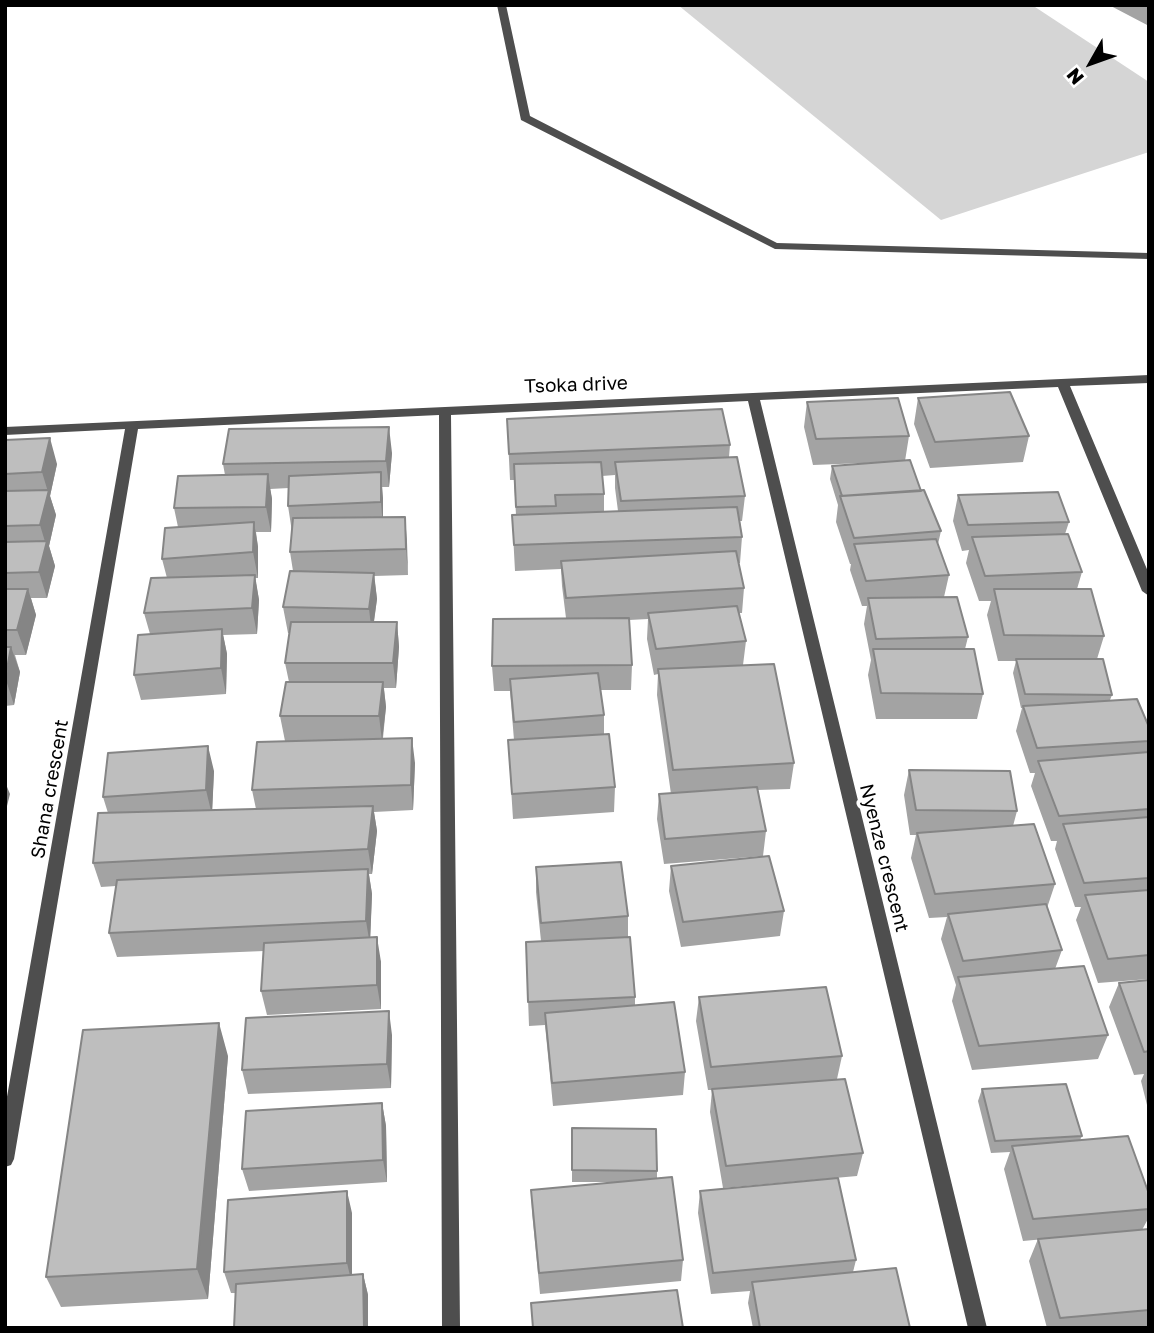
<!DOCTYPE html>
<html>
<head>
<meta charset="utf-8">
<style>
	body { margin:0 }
	#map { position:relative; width:1154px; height:1333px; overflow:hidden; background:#fff; font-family:"Golos Text",sans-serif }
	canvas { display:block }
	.frame { position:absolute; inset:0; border:7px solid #000; pointer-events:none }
	.north { position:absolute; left:1056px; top:28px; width:70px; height:70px; -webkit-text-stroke:5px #fff; paint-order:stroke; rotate:230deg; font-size:19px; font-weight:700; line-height:28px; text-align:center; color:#000 }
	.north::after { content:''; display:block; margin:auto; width:24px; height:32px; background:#000; clip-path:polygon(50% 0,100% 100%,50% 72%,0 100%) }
</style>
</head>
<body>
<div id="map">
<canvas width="1154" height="1333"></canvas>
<div class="frame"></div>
<div class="north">N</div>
</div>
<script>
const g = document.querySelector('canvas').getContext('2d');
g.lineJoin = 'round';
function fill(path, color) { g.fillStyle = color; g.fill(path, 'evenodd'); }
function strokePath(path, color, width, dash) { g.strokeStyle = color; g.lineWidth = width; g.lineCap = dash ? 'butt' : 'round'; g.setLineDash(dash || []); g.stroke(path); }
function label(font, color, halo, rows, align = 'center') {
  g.font = font + ' "Golos Text",sans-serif'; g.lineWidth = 7; g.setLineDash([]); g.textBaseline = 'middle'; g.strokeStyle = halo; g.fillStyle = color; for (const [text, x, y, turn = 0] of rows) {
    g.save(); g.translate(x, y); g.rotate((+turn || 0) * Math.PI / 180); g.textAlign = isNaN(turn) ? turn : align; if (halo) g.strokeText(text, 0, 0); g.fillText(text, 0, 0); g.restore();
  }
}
const green = new Path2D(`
	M678,5h354l117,77v70l-208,68z`);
const lane = new Path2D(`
	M497,5h9l24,111 247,127 372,10v6l-374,-10 -254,-129z`);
const street = new Path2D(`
	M1149,375v8l-79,3 79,188v22l-7,-5 -84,-204 -298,13 227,928h-19l-220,-927 -297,14 9,913h-18l-3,-913 -301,14 -124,730 -3,6 -6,2v-59l120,-679 -120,6v-8z`);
const wall = new Path2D(`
	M1109,5h40v21z
	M918,398l111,38 -6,26 -93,6 -16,-44z
	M807,402l102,34 -4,25 36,70 -3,13 11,31 -5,22 24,40 -3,12 18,45 -6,25h-101l-8,-44 3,-15 -7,-36 3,-18h-5l-12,-36 1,-6h-1l-14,-42 2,-17 -8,-26 2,-13 58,-4 -77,3 -9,-38z
	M507,419l223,26 -1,12 16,39 -3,25h-2l2,16 -2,26h-2l6,25 -2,25h-4l8,28 -3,24 51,98 -4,26 -33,1 9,41 -3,25 -99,8 -7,-45 2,-25h12l-14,-99 1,-21 -4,1 -7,-36 1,-20 -19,1 3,45 -1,25h-31l4,25v19l11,53 -1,25 -101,7 -5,-79h6l-4,-49h-16l-2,-25 74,-48 -4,-32 -1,-17 -46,2 -3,-56h4l-2,-35h-4zM615,475v13l3,23 -14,1v-18l-2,-18z
	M5,440l52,24 -7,32 6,19 -7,31 6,20 -8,32h-16l5,17 -10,40h-11l5,17 -6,33 -9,1z
	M392,453l-3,34h-7l1,30h22l3,58 -34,1 3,23 -3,23h23l2,25 -3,41h-12l2,19 -3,31 32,25 -2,47 -39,2 3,19 -5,43h-3l3,20 -2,44 11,24v47l-114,6 -6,-24 3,-40 -147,6 -8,-24 7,-47 -15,1 -8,-24 15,-50 -5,-16 111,-26 -2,39 44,-1 -4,-19 33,-49 -5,-25 9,-34 -4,-19 5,-30h-2l-5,-26 10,-36 -3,-19 2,-20 -4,-26 1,-18 -19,1 2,10 -1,33h-15l2,15v31h-3l4,22 -2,34 -34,1 4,19 -1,40 -85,6 -7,-25 16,-41 -6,-21 23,-35 -5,-19 16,-32 -4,-19 51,-33 -2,-11z
	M958,495l111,27 -4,12 17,38 -5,17 27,47 -7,23 15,36 -2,5 39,27v252l-51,4 -22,-63 5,-13h-6l-20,-58 2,-8h-6l-20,-55 4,-13h-5l-14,-42 6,-23h-1l-8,-35 3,-12h-18l-11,-46 4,-14h-12l-13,-38 3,-13 -7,1 -9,-30z
	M909,770l108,41 -4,15 42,58 -8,24 15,42 -7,19 53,66 -10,24 -126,11 -20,-69 4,-16 -15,-46 6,-22 -18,1 -18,-60 5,-23h-6l-6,-40z
	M671,866l113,45 -4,25 -99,11 -12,-56z
	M536,867l92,49v21l7,60v8l50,67 -2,23 -130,11 -8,-81 -16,1 -3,-84 15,-1 -5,-49z
	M1149,980v133l-8,-32 3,-7 -10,1 -25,-68 10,-24z
	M699,997l143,59 -5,23 26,74 -6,23 -134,12 -13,-76 2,-22h-4l-12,-69z
	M392,1035l-1,53 -143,6 -6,-24z
	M228,1056l-20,243 -147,8 -15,-30z
	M982,1089l100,47 -2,4 69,54v23l-7,13 -119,11 -19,-72 6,-17 -19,1 -13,-52z
	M382,1103l4,23 1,56 -138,9 -7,-22z
	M572,1128l85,43v8l26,81 -2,21 -141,13 -8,-82 -1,-22 87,-8h-46z
	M700,1191l156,69 -3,12 57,56h-157l-5,-25 2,-12 -39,3 -13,-81z
	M352,1213v62l11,-1 5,21 -137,-2 -7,-21z
	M1149,1229v99h-102l-18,-67 9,-22z`);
const shadedWall = new Path2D(`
	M389,427l3,26 -3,34 -3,-26z
	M50,438l7,26 -7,32 6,19 -7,31 6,20 -8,32 -8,-26 7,-27 -6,-20 8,-33 -6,-20z
	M381,472l2,26v30l-2,-26z
	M268,474l4,25 -1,33 -5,-25z
	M405,517l2,25 1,33 -2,-26z
	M254,522l4,25v31l-5,-26z
	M374,573l3,26 -5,35 -3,-25z
	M255,575l4,25 -2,34 -5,-26z
	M28,589l8,26 -10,40 -9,-25z
	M397,622l2,25 -3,41 -3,-25z
	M222,629l5,25 -1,40 -5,-26z
	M11,647l9,25 -6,33 -8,-25z
	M383,682l3,25 -4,34 -3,-25z
	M412,738l3,25 -2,47 -2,-25z
	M208,746l6,25 -2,44 -6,-25z
	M5,782l5,12 -5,20z
	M373,806l4,25 -5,43 -4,-25z
	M368,869l4,25 -2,51 -4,-24z
	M377,937l4,25v47l-4,-24z
	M389,1011l3,24 -1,53 -4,-24z
	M219,1023l9,33 -20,243 -11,-30z
	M382,1103l4,23 1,56 -4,-22z
	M347,1191l5,22v71l-5,-21z
	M363,1274l5,21v33h-4z`);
const building = new Path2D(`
	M1010,392l19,44 -94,6 -17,-44z
	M898,398l11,38 -93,3 -9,-37z
	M722,409l8,36 -221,9 -2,-35z
	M389,427l-3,34 -163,3 6,-35z
	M50,438l-8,34 -37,2v-34z
	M737,457l8,39 -124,5 -6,-39z
	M910,460l11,31 -79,5 -10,-30z
	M601,462l3,32 -49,1 1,11 -40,1 -2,-43z
	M381,472v30l-93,4 1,-30z
	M268,474l-2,33 -92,1 4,-32z
	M49,490l-9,35 -35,1v-35z
	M924,490l17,41 -87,7 -14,-42z
	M1058,492l11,30 -101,3 -10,-30z
	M737,507l5,30 -228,8 -2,-30z
	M405,517l1,32 -116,3 3,-34z
	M254,522l-1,30 -91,7 3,-31z
	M1068,534l14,38 -97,4 -13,-39z
	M936,539l13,36 -83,6 -12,-37z
	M47,541l-8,31 -34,1v-31z
	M736,551l8,37 -178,10 -5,-37z
	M290,571l84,2 -5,36 -86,-2z
	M255,575l-3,33 -108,5 7,-35z
	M5,589h23l-11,41h-12z
	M994,589h97l13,47 -100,-1z
	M957,597l11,40 -92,2 -8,-41z
	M737,606l9,35 -90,8 -8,-36z
	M629,618l3,47 -140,1 1,-47z
	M291,622h106l-4,41h-108z
	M222,629l-1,39 -87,7 4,-40z
	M5,647h6l-6,33z
	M873,649h101l9,45 -102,-1z
	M1016,659h87l9,36 -87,-1z
	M774,664l20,99 -121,7 -15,-101z
	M598,673l6,42 -90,7 -4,-43z
	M286,682h97l-4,34h-99z
	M1137,699l12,28v14l-112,7 -14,-42z
	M609,734l6,53 -103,7 -4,-54z
	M412,738l-1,47 -159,5 5,-48z
	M208,746l-2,44 -103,7 5,-44z
	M1149,752v57l-90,7 -21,-55z
	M909,770l101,1 7,40 -101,-1z
	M757,787l9,44 -101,8 -6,-45z
	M373,806l-5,43 -275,14 5,-50z
	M1149,817v61l-65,5 -21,-59z
	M1034,824l21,60 -120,10 -18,-61z
	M769,856l15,55 -101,11 -12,-56z
	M621,862l7,54 -87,7 -5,-56z
	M368,869l-2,52 -257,12 8,-53z
	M1149,890v65l-41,4 -23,-64z
	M1046,904l16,46 -99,11 -15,-47z
	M377,937v48l-116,6 3,-48z
	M630,937l5,60 -107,5 -2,-60z
	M1084,966l24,69 -129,11 -21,-69z
	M1149,980v71l-5,1 -25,-69z
	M826,987l16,69 -131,11 -12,-70z
	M674,1002l11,70 -133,11 -7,-70z
	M389,1011l-2,53 -145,6 4,-52z
	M219,1023l-22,246 -151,8 37,-247z
	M845,1079l18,74 -137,13 -14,-77z
	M1066,1084l16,52 -87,5 -13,-52z
	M382,1103l1,57 -141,9 4,-58z
	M572,1128l84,1 1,42 -85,-1z
	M1128,1136l21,58v15l-116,10 -21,-73z
	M672,1177l11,83 -144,13 -8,-83z
	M838,1178l18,82 -143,13 -13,-82z
	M347,1191v72l-123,9 4,-72z
	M1149,1229v81l-89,8 -22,-79z
	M896,1268l14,60h-150l-8,-46z
	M363,1274l1,54h-130l2,-44z
	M677,1290l6,38h-150l-2,-25z`);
const streetNames = [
	["Tsoka drive",576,385,-2],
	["Shana crescent",50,789,-80],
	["Nyenze crescent",884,858,76]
];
fill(green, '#d5d5d5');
fill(lane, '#4e4e4e');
fill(street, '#4e4e4e');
fill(wall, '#a3a3a3');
fill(shadedWall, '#858585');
fill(building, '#bebebe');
strokePath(building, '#858585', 2);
label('19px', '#000', '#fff', streetNames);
</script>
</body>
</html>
